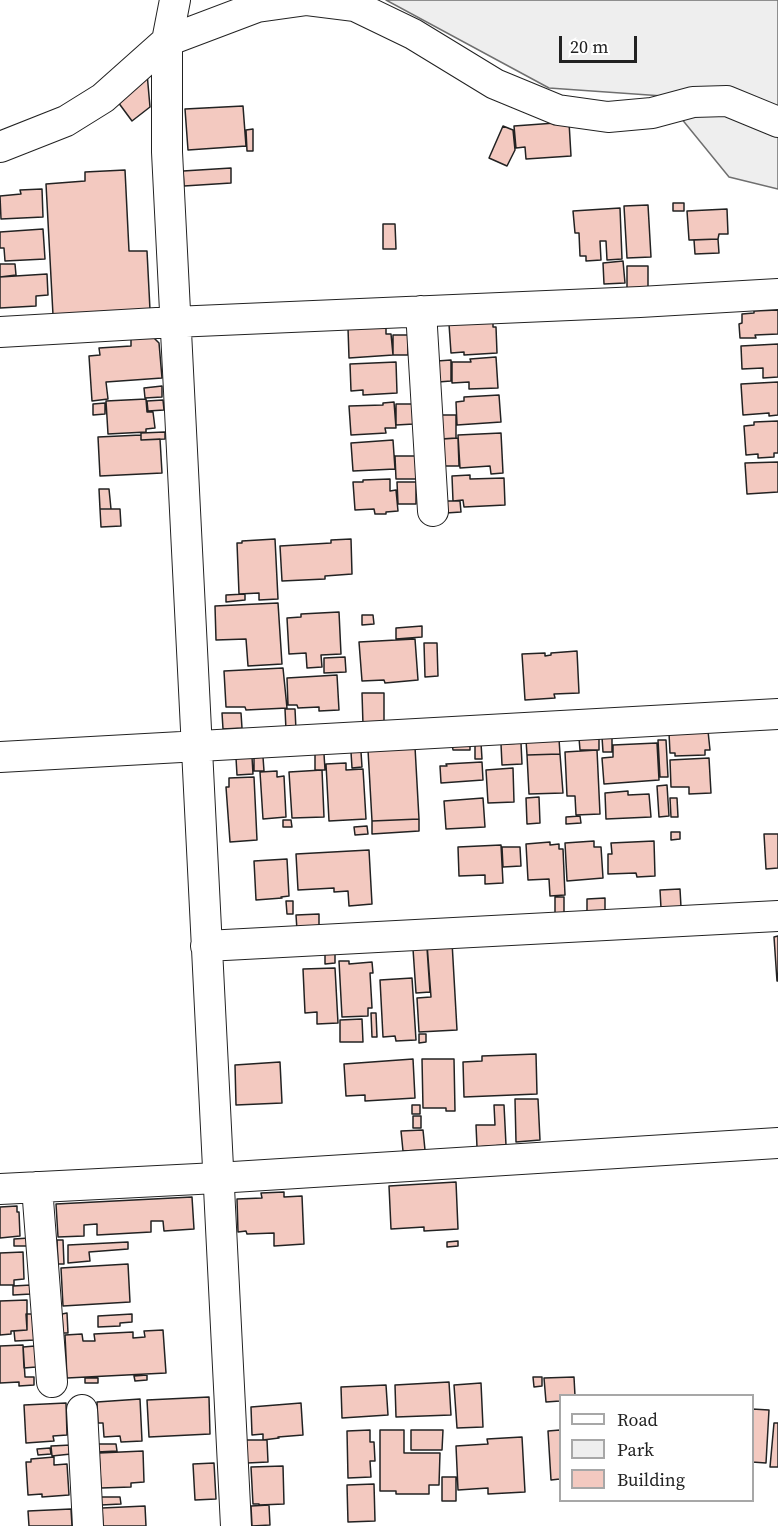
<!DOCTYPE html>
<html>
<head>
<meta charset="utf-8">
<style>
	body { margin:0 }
	#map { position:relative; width:778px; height:1526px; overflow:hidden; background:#fff; font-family:"Source Serif 4",serif }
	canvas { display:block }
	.legend { position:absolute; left:559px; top:1394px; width:195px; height:108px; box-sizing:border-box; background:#fff; border:2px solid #a7a7a7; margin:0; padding:8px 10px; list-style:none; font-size:18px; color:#222 }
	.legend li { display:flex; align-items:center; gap:12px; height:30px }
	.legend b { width:30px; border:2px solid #a7a7a7 }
	.scale { position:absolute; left:559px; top:36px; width:78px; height:27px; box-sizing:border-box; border:3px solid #222; border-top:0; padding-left:8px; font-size:18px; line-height:21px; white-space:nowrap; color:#222; -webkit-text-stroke:4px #fff; paint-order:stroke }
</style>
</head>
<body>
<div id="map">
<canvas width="778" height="1526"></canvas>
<ul class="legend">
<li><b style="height:8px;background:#fff"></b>Road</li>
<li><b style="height:16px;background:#eee"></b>Park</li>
<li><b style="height:16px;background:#f3c9c0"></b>Building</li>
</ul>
<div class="scale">20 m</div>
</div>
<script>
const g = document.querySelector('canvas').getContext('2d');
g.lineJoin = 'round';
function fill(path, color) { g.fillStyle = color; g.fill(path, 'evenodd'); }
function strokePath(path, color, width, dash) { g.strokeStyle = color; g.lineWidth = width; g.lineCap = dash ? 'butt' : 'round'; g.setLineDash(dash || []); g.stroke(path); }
const green = new Path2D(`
	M386,0h392v189l-49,-12 -66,-81 -114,-8z`);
const building = new Path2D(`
	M147,73l3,34 -18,14 -17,-23z
	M243,106l3,40 -58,4 -3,-41z
	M569,122l2,34 -45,3 -1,-12 -9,1 -2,-22z
	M503,126l10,4 2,20 -8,16 -18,-8z
	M253,129v22h-6l-1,-21z
	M231,168v15l-47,3 -1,-15z
	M125,170l4,81h18l3,59 -97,5 -7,-131 39,-3v-9z
	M42,189l1,28 -42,2 -1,-23 21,-2 -1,-4z
	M673,203h11v8h-11z
	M648,205l3,52 -24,1 -3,-52z
	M620,208l2,51 -15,1 -1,-19h-6l1,19 -15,1v-5h-6l-1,-23h-4l-2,-22z
	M727,209l1,25h-9l-1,5 -29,1 -2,-29z
	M383,224h12l1,25h-13z
	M43,229l2,30 -40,2 -1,-13h-4v-16z
	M718,239l1,14 -24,1 -1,-14z
	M623,261l2,22 -21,1 -1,-21z
	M0,264h15l1,11 -16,2z
	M627,266h21v25l-21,-1z
	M47,274l1,21 -12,1v10l-36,2v-31z
	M778,310v24l-23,1 1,3h-16l-1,-14 3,-1v-9l12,-1v-2z
	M493,321v6h3l1,26 -33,2v-3l-13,1 -2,-29z
	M386,326v8h5l2,21 -44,3 -1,-30z
	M393,335h15v20h-15z
	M152,336l7,7 3,35 -56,4 2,17 -16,2 -3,-45 11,-1 -1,-7 32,-2v-9z
	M778,344v33l-15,1v-10l-21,1 -1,-23z
	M496,357l2,31 -29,1v-7l-17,1v-21h19l-1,-3z
	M451,360v21l-13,1 -1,-21z
	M396,362l1,31 -34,2v-5l-12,1 -1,-27z
	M778,382v33l-9,1v-3l-26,2 -2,-31z
	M162,386v11l-17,1 -1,-10z
	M499,395l2,27 -44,3 -1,-23 8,-1v-4z
	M146,399l1,13h6l2,16 -9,1v3l-38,2 -2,-33z
	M163,400l1,10 -16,1 -1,-10z
	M394,402l2,26h-11l1,5 -35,2 -2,-29 34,-1v-2z
	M105,403v11l-12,1v-11z
	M396,404h18v20l-18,1z
	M440,415h16v23l-15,1z
	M778,421v32h-4v4l-16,1v-4l-12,1 -2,-29 10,-1v-3z
	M165,432v7l-24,1v-7z
	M501,433l2,40 -12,1 -1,-8 -30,2 -2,-33z
	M141,435v5l19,-1 2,34 -62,3 -2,-39z
	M458,438l1,28h-15l-1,-27z
	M393,440l2,29 -42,2 -2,-28z
	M395,456h22v23h-21z
	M778,462v30l-31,2 -2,-31z
	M470,475v4l34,-1 1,27 -41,2 -1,-7 -10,1 -1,-25z
	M390,479v12l6,-1 2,21 -12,1v2h-11l-1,-5 -19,1 -2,-28h10v-2z
	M397,482h19v22h-18z
	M99,489h10l2,20h-11z
	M446,501h14l1,11 -15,1z
	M100,509h20l1,17 -20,1z
	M275,539l3,60 -19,1v-7l-20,1 -2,-51h5v-2z
	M351,539l1,35 -27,2v3l-43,2 -2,-35 51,-3v-3z
	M245,594v6l-19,2v-7z
	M278,603l4,61 -34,2 -2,-27 -30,1 -1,-34z
	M339,612l2,42 -20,1 1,12 -15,1 -1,-15 -17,1 -2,-36 14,-1v-3z
	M362,615h11l1,9 -12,1z
	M422,626v11l-26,2v-11z
	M415,639l3,41 -33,3 -1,-3 -22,1 -3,-39z
	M424,643h13l1,33 -13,1z
	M577,651l2,42 -25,1 1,4 -30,2 -3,-46 23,-1v3l6,-1v-2z
	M345,657l1,15 -22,1v-15z
	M283,668l4,40 -41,2 -1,-3h-19l-2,-36z
	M337,675l2,35 -20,1v-4l-21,1 -1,-3h-9l-1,-27z
	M362,693h22v32h-21z
	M285,709h10l1,21h-10z
	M222,713h19l1,15 -19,1z
	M708,731l2,19h-5v5l-30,1v-3h-5l-1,-20z
	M599,737v13h-19l-1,-12z
	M602,737h10v15h-9z
	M559,739l1,15 -33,1 -1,-15z
	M658,740h8l2,37h-8z
	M481,743l1,16h-7v-15z
	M521,743l1,21 -20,1 -1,-21z
	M657,743l2,37 -55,4 -2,-26 11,-1v-12z
	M452,744h18v6h-17z
	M415,747l4,72 -47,2 -4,-71z
	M597,750l3,64 -24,1 -1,-19h-8l-2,-44z
	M351,752h10l1,15 -10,1z
	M315,754h9l1,16h-10z
	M560,754l3,39 -34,1 -2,-39z
	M252,757l1,17 -16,1 -1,-17z
	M263,757l1,14h-10v-13z
	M709,758l2,35 -22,1v-7h-18l-1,-27z
	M482,762l1,18 -42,3 -1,-17h7l-1,-2z
	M346,763v7l17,-1 3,50 -37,2 -3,-57z
	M513,768l1,34 -26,1 -2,-33z
	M322,770l2,47 -32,1 -3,-46z
	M277,771v6l7,-1 2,41 -23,2 -3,-47z
	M254,777l3,63 -27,2 -4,-55h3v-9z
	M667,785l2,31 -10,1 -2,-31z
	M628,791v4l21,-1 2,23 -45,2 -1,-26z
	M539,797l1,26 -13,1 -1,-26z
	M483,798l2,29 -39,2 -2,-28z
	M670,798h7l1,19h-7z
	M580,816l1,7 -15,1v-7z
	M419,819v12l-47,3v-13z
	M283,820h8l1,7h-9z
	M367,826l1,8 -13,1 -1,-8z
	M671,832h9v7l-9,1z
	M764,834h14v34l-12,1z
	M594,841v6h7l2,31 -36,3 -2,-38z
	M654,841l1,35 -18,1 -1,-4 -28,1v-20h4l-1,-11z
	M550,842v3l9,-1v5h4l2,46 -15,1 -1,-17 -21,1 -2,-36z
	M501,845l2,38 -18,1v-9l-26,1 -1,-29z
	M502,847h18l1,19 -18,1z
	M369,850l3,54 -23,2 -1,-15 -14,1v-4l-36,2 -2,-36z
	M287,859l2,37 -8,1 1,1 -26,2 -2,-39z
	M680,889l1,18 -20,1 -1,-18z
	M555,897h9v16h-9z
	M605,898v16l-18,1v-16z
	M286,901h7v13h-6z
	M319,914v15l-22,1 -1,-15z
	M778,936v45h-1l-3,-44z
	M452,942l5,88 -38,2 -2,-34 14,-1 -4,-53z
	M427,948l3,44 -14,1 -3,-44z
	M325,952h10v11l-10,1z
	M339,961h10v3l23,-2 1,11h-3l2,35h-4v8l-26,1z
	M335,968l3,55 -21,1v-12l-12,1 -2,-44z
	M412,978l4,62 -20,1 -1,-5 -12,1 -3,-57z
	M371,1013h5l1,24h-5z
	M362,1019l1,23h-23v-22z
	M419,1034h7v8l-7,1z
	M536,1054l1,40 -73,3 -1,-35 19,-1v-5z
	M413,1059l2,39 -50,3v-6l-19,1 -2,-32z
	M422,1059h32l1,52h-9v-3h-23z
	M280,1062l2,41 -46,2 -1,-40z
	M515,1099h23l2,41 -24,2z
	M412,1105h8v9h-8z
	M494,1105h10l2,40 -29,2 -1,-22h19z
	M413,1116h8v12h-8z
	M423,1130l2,20 -22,1 -2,-20z
	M456,1182l2,47 -34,2v-4l-33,2 -2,-43z
	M284,1192v5l18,-1 2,48 -30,2v-13l-27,1 -1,-3 -8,1 -1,-33 25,-1 -1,-5z
	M192,1197l2,32 -30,2 -1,-10h-12v11l-54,3v-11l-13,1v11l-26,1 -2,-33z
	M17,1206v6h2l1,24 -20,2v-31z
	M29,1238v8h-15v-7z
	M57,1240h6l1,24h-6z
	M458,1241v5l-11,1v-5z
	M128,1242v7l-39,3 1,9 -22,2v-18z
	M23,1252l1,27 -10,1v5h-14v-32z
	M128,1264l2,38 -67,4 -2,-38z
	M31,1285v9l-18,1v-9z
	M27,1300v30l-16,1v3l-11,1v-34z
	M67,1313l1,20h-5l-1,-19z
	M26,1314h8l1,26 -20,1 -1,-10 13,-1z
	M132,1314v8l-12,1v3l-22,1v-11z
	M163,1330l3,43 -99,5 -2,-43 17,-1 1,7h12l-1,-7 39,-2v6l12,-1 -1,-6z
	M23,1345l2,32h9v8l-15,1v-4l-19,1v-37z
	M35,1346l1,21 -12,1 -1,-21z
	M147,1375v5l-12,1 -1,-5z
	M533,1377h9v9l-8,1z
	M574,1377l1,19h-15v5l-14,1 -2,-24z
	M85,1378h13v5h-13z
	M449,1382l2,33 -55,2 -1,-32z
	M481,1383l2,44 -26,1 -3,-43z
	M386,1385l2,30 -46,3 -1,-31z
	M209,1397l1,37 -61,3 -2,-37z
	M140,1399l2,42 -21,1 -1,-6 -16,1 -1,-14h-5l-1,-21z
	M66,1403l1,32 -14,1 1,5 -28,2 -2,-38z
	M301,1403l2,32 -25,2 1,1 -16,2v-6l-11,1 -1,-28z
	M752,1409l17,1 -3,53 -14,-1z
	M774,1423h4v44h-8z
	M370,1430v12h4l1,19h-5l1,16 -23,1 -1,-47z
	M380,1430h24v23h36l-1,32h-10v9h-33v-3h-16z
	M411,1430h32l-1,20h-31z
	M560,1430v49l-9,1 -3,-49z
	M522,1437l3,55 -37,2v-6l-30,2 -2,-44 32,-2 -1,-5z
	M246,1440h21l1,22 -21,1z
	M97,1444h19l1,7 -20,1z
	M71,1445v9l-19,2 -1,-10z
	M50,1448l1,6 -13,1 -1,-6z
	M143,1451l1,31 -13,1v4l-30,1 -2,-35z
	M54,1457v8l13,-1 2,31 -27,2v-3l-14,1 -2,-33h5v-3z
	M214,1463l2,36 -21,1 -2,-36z
	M283,1466l1,38 -25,1v-1h-6l-2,-37z
	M442,1477h14v24h-14z
	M374,1484l1,37 -27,1 -1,-37z
	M101,1497h19l1,7 -20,1z
	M269,1505l1,20 -18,1 -1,-20z
	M145,1506l1,20h-43l-1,-18z
	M71,1509l1,17h-43l-1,-15z`);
const minor = new Path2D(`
	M175,0l-8,41v111l69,1374
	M0,147l66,-26 37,-23 64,-57 90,-34 50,-7 48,6 58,28 82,50 63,26 50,7 44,-4 41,-11 34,-1 51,21
	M421,311l12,200
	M0,332l174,-10 466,-20 138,-8
	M0,757l778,-43
	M206,946l572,-30
	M37,1187l15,195
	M0,1189l217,-11 561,-35
	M82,1410l6,116`);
fill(green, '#eee');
strokePath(green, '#6f6f6f', 1.5);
fill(building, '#f3c9c0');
strokePath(building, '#222', 1.5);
strokePath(minor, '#222', 32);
strokePath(minor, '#fff', 30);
</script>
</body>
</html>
